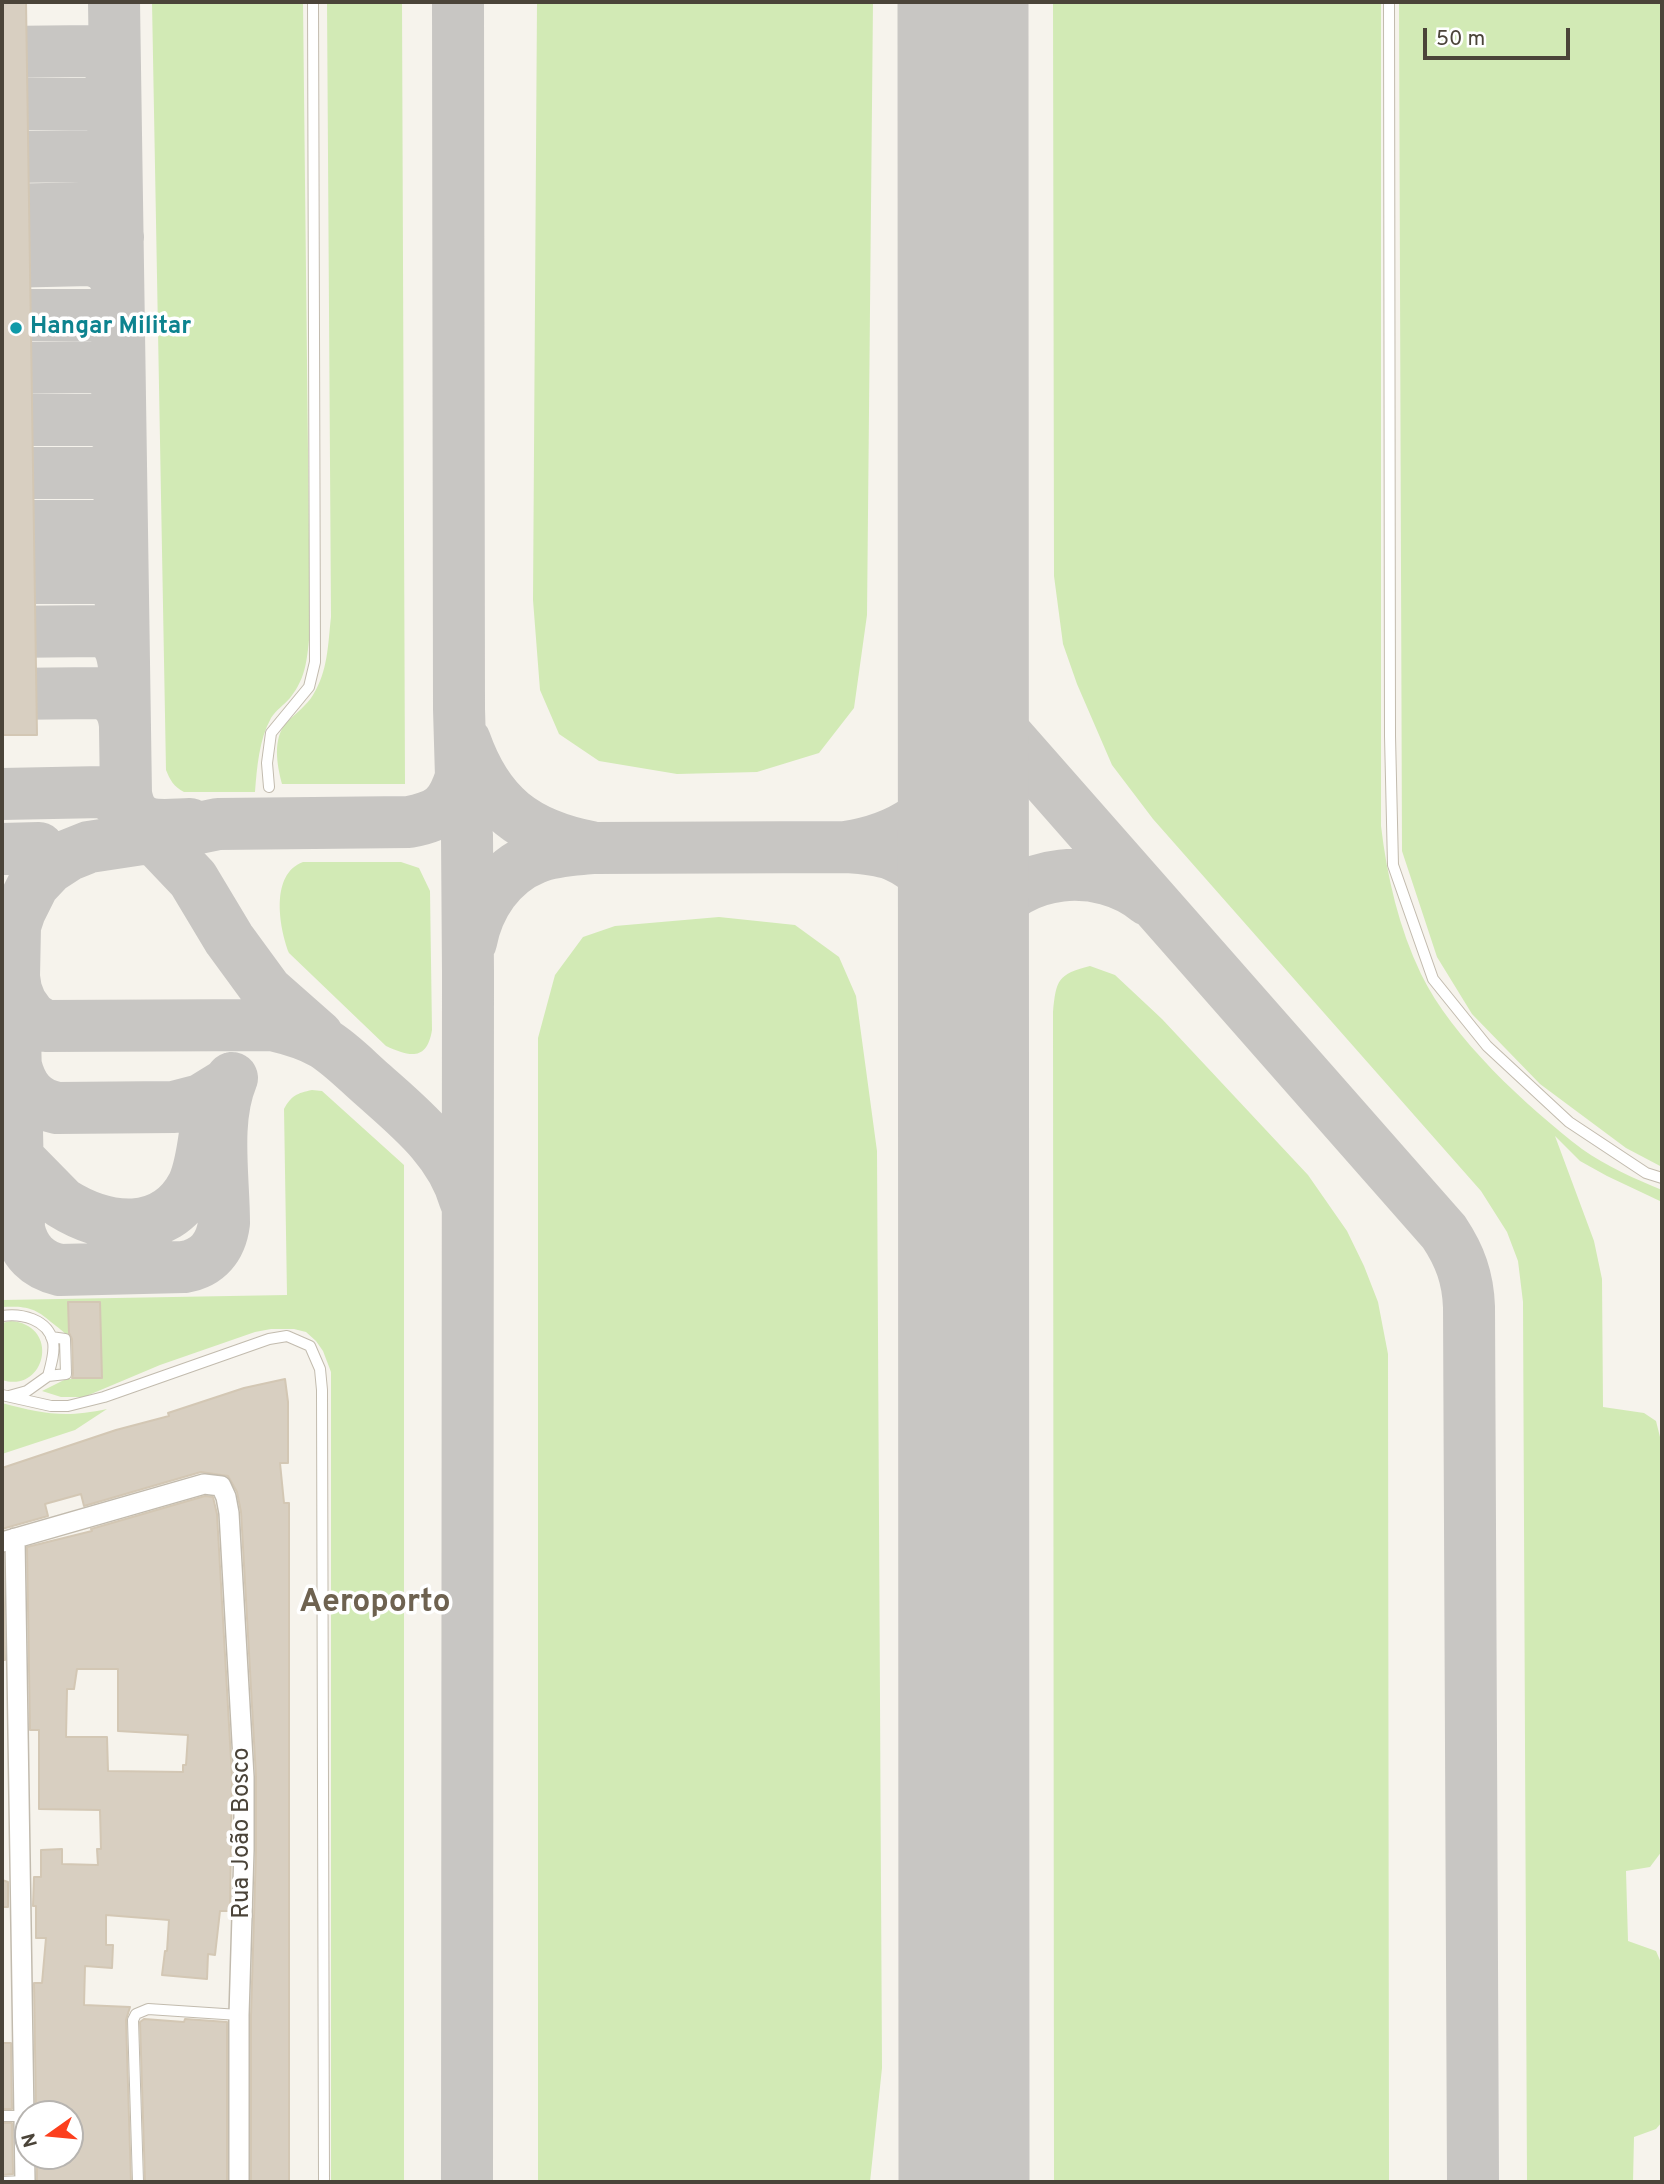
<!DOCTYPE html>
<html>
<head>
<meta charset="utf-8">
<style>
	body { margin:0 }
	#map { position:relative; width:1664px; height:2184px; overflow:hidden; background:#f6f3ec; font-family:Overpass,sans-serif }
	canvas { display:block }
	.frame { position:absolute; inset:0; border:4px solid #4b4439; pointer-events:none }
	.north { position:absolute; left:14px; top:2100px; width:70px; height:70px; box-sizing:border-box; background:#fff; border:2px solid #b7b4b0; border-radius:50%; rotate:255deg; font-size:19px; font-weight:700; line-height:28px; text-align:center; color:#4b4439 }
	.north::after { content:''; display:block; margin:auto; width:24px; height:32px; background:#fc3f1d; clip-path:polygon(50% 0,100% 100%,50% 72%,0 100%) }
	.scale { position:absolute; left:1423px; top:28px; width:147px; height:32px; box-sizing:border-box; border:4px solid #4b4439; border-top:0; padding-left:9px; font-size:21px; line-height:24px; white-space:nowrap; color:#4b4439; -webkit-text-stroke:5px #fff; paint-order:stroke }
</style>
</head>
<body>
<div id="map">
<canvas width="1664" height="2184"></canvas>
<div class="frame"></div>
<div class="north">N</div>
<div class="scale">50 m</div>
</div>
<script>
const g = document.querySelector('canvas').getContext('2d');
g.lineJoin = 'round';
function fill(path, color) { g.fillStyle = color; g.fill(path, 'evenodd'); }
function strokePath(path, color, width, dash) { g.strokeStyle = color; g.lineWidth = width; g.lineCap = dash ? 'butt' : 'round'; g.setLineDash(dash || []); g.stroke(path); }
function label(font, color, halo, rows, align = 'center') {
  g.font = font + ' Overpass,sans-serif'; g.lineWidth = 7; g.setLineDash([]); g.textBaseline = 'middle'; g.strokeStyle = halo; g.fillStyle = color; for (const [text, x, y, turn = 0] of rows) {
    g.save(); g.translate(x, y); g.rotate((+turn || 0) * Math.PI / 180); g.textAlign = isNaN(turn) ? turn : align; if (halo) g.strokeText(text, 0, 0); g.fillText(text, 0, 0); g.restore();
  }
}
const green = new Path2D(`
	M152,2h151l7,629c-3,26 -3,46 -20,67 -6,7 -14,12 -19,20 -12,22 -14,49 -16,74h-71c-10,-5 -14,-12 -18,-22z
	M327,2h75l3,782h-123c-5,-19 -10,-46 5,-62 9,-9 20,-17 26,-27 15,-24 15,-51 18,-78z
	M537,2h336l-6,613 -13,93 -35,45 -62,19 -80,2 -78,-13 -40,-27 -19,-44 -7,-90z
	M1053,2h328v824c6,51 18,102 40,148 31,64 105,132 161,175 24,17 53,30 80,41v12l-55,-26 -27,-15 -25,-25 39,105 8,38 1,128 41,6 12,8 6,24v406l-12,16 -24,4 2,70 28,10 6,14v157l-6,7 -22,8 -1,45h-106l-4,-880 -5,-41 -11,-29 -26,-41 -328,-372 -41,-54 -35,-81 -14,-40 -9,-68z
	M1399,2h263v1165l-36,-19 -86,-64 -68,-70 -35,-57 -35,-106z
	M303,862h98l18,6 11,23 2,139c-5,31 -22,27 -46,16l-97,-93c-10,-26 -19,-79 14,-91z
	M719,917l76,8 44,32 17,39 21,155 5,917 -12,114h-332v-1144l17,-63 28,-38 32,-11z
	M1090,966l25,9 47,44 146,156 39,56 17,35 14,36 10,52 1,828h-335l-1,-1170c3,-32 5,-38 37,-46z
	M312,1090l10,1 82,74v1017h-73v-810l-8,-21 -7,-10 -10,-9 -12,-3h-23l-16,3 -95,33 -76,32h-23l-19,-6 28,-14v2l32,-2 -2,-74h-32l1,35c-5,-7 -11,-10 -18,-16 -17,-15 -26,-16 -49,-15v-7l285,-5 -3,-186c7,-13 13,-16 28,-19z
	M11,1321c50,4 35,73 -9,59v-57z
	M2,1403c41,11 63,15 105,6l-32,21 -73,24z`);
const taxiway = new Path2D(`
	M114,2l12,792c7,38 34,31 64,30
	M458,2l1,707 2,68 6,59 1,137 -1,1209
	M2,52l91,-1 17,12 5,13
	M2,104h94l12,9 7,15
	M2,157l91,-1c14,5 21,13 23,28
	M2,210l89,-2c16,4 24,13 27,29
	M2,262l88,-2c18,4 25,13 28,31
	M2,315h96c13,6 19,14 20,28
	M2,368l97,-1c12,8 17,13 20,28
	M2,420h96c12,5 20,12 22,25
	M2,473h96c13,4 21,13 23,27
	M2,526h101l14,11 5,16
	M2,578h99c15,7 19,15 21,30
	M2,632l100,-1c16,7 20,19 22,35
	M963,651l6,27 20,37 455,517c16,24 24,46 25,75l4,875
	M2,694l97,-1c17,4 24,15 26,32
	M465,741c23,65 60,93 126,106
	M461,777c-10,31 -20,39 -52,45l-191,2 -63,13 -66,10 -20,8 -20,13 -16,17 -13,26 -5,15 -1,51 2,13 5,13 10,14 14,9 227,-1c17,4 35,9 51,18 18,11 33,27 49,41 37,33 79,66 93,116
	M2,794l101,-2 15,8 75,79 36,60 38,52 51,45
	M846,847c51,-8 99,-33 112,-86l4,-97
	M2,849l37,-1
	M471,942c7,-36 29,-70 64,-84 19,-8 40,-8 59,-10l252,-1c16,1 33,2 48,8 31,13 57,43 64,76 4,19 4,40 6,59
	M966,978c3,-20 8,-39 19,-57 34,-54 115,-60 163,-21
	M14,981l5,248c5,22 18,36 41,41l124,-3c24,-4 37,-20 40,-44 0,-46 -10,-102 8,-145
	M16,1066c6,23 17,37 41,42l117,-1 27,-7 26,-16 5,-6
	M6,1146l56,57c43,27 103,36 131,-18 8,-17 10,-39 13,-58`);
const runway = new Path2D(`
	M963,2l1,2180`);
const building = new Path2D(`
	M2,2h24l11,733h-35z
	M68,1302h32l2,76h-30l1,-4 -1,-35 -3,-6z
	M285,1379l3,23v61h-8l4,40h5v679h-38v-167l5,-165v-73l-15,-265 -4,-20 -9,-16 -27,-4 -117,34 -3,-12 -36,10 3,12 -46,13v-61l114,-38 53,-14 -1,-3 76,-25z
	M205,1496l8,1 4,17 15,263 -2,134h-10l-5,44 -7,-1 -1,25 -45,-4 3,-24h2l2,-31 -63,-5v30h7l-1,23 -27,-2 -1,39 46,2 -4,13 5,162h-94v-26h33v-42h-34l-2,-131h8l4,-45h-10v-32h-3l1,-29h7v-27l21,-1v15l36,1 -1,-16h4l-1,-39 -61,-1v-79h-9l-3,-183 65,-16 -1,-2zM77,1669h41v62l70,4 -2,30h-3v7l-75,-1 -1,-34h-41l1,-48h7z
	M2,1554h1l2,106h-3z
	M2,1880l6,2v25h-6z
	M144,2019l40,3 1,-3 42,3v160h-82l-5,-160z
	M2,2043h9l1,66h-10z
	M2,2123h10l1,51 -11,1z`);
const lane = new Path2D(`
	M1389,2l1,734 3,129 40,114 54,67 82,76 77,51 16,5
	M269,787l-2,-24 4,-30 38,-46 6,-25 -2,-660
	M2,1316c19,-3 46,3 51,26 2,10 -2,23 -5,34l-21,15 -18,5
	M48,1376l18,-2 -1,-35 -14,-2
	M2,1395l49,11h17l36,-9 165,-58 18,-3 23,10 10,23 2,21 2,792
	M2,2116h21
	M2,2182l23,-1
	M138,2182l-5,-162 3,-6 12,-5 91,6`);
const street = new Path2D(`
	M15,1538l10,644
	M2,1542l202,-58 17,2 5,11 3,16 15,264v73l-5,165v167`);
const markers = [
	[16,328,7,"#0f9aa8"]
];
const cultureNames = [
	["Hangar Militar",30,328]
];
const streetNames = [
	["Rua João Bosco",243,1833,-90]
];
const districtNames = [
	["Aeroporto",375,1605]
];
fill(green, '#d2eab5');
strokePath(taxiway, '#c8c6c3', 52);
strokePath(runway, '#c8c6c3', 131);
fill(building, '#d8cfc1');
strokePath(building, '#d3c7b4', 2);
strokePath(lane, '#c2bbae', 12);
strokePath(street, '#c2bbae', 22);
strokePath(lane, '#fff', 10);
strokePath(street, '#fff', 19);
for (const [x, y, r, color] of markers) { const dot = new Path2D(); dot.arc(x, y, r, 0, 2 * Math.PI); g.fillStyle = color; g.fill(dot); strokePath(dot, '#fff', 2.5); }
label('bold 24px', '#0d838f', '#fff', cultureNames, 'left');
label('24px', '#4b4439', '#fff', streetNames);
label('bold 32px', '#6e6250', '#fff', districtNames);
</script>
</body>
</html>
